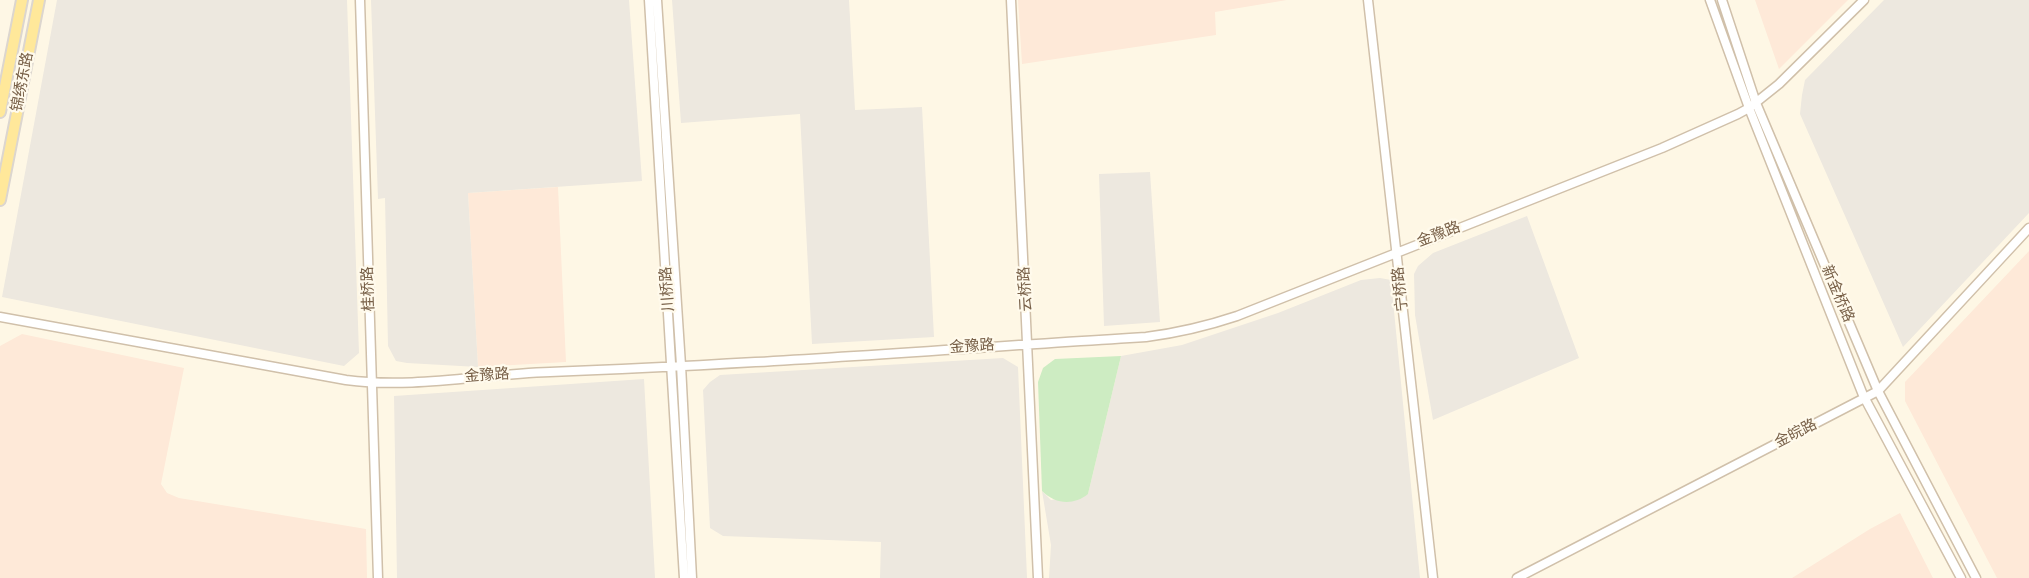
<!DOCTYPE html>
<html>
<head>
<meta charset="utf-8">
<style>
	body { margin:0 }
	canvas { display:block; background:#fef7e5 }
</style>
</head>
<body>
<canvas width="2029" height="578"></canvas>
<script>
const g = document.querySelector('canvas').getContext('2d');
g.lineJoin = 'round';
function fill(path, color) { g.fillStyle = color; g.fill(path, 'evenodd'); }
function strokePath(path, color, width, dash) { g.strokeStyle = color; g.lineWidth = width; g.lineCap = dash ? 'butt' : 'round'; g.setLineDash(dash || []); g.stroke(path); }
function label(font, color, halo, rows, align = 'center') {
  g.font = font + ' Poppins,"Noto Sans SC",sans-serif'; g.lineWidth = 4.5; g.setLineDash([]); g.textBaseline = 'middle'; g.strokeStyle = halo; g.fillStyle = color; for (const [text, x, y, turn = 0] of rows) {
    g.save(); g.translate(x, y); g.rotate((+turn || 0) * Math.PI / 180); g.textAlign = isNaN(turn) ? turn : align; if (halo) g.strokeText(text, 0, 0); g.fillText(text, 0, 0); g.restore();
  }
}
const commercial = new Path2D(`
	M1018,0h269l-72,12 1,23 -194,29z
	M1755,0h93l-69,69z
	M558,187l8,175 -88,5 -10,-174z
	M2029,251v327h-32l-92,-177v-19z
	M22,334l162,34 -23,116 6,9 12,5 187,31 1,49h-367v-232z
	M1900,513l33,65h-141l78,-49z`);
const industrial = new Path2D(`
	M57,0h290l12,353 -15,13 -342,-69z
	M371,0h258l13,181 -174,12 10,174 -71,-4 -11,-2 -8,-15 -3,-148 -7,1z
	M672,0h177l6,110 67,-3 12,230 -122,7 -12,-230 -119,9z
	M1884,0h145v213l-126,134 -103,-233 2,-19 3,-15z
	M1150,172l10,150 -56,4 -5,-152z
	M1527,216l52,142 -146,62 -18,-105 -1,-41 4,-8 15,-13z
	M1380,278l11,2 29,298h-371l2,-33 -9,-54 9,9 37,-6 33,-138 61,-11 96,-32 83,-33z
	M1003,358l15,9 9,211h-147l1,-36 -158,-6 -13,-8 -7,-138 7,-8 10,-7z
	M644,379l11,199h-258l-3,-182z`);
const green = new Path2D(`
	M1121,356l-33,138c-15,12 -33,10 -46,-3l-4,-109 5,-14 12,-9z`);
const minor = new Path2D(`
	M360,0l18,578
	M649,0l35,578
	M657,0l24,365 11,213
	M1011,0l27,578
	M1368,0l65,578
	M1710,0l39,108 114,287 98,183
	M1722,0l34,103 122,288 98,187
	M0,317l346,63c68,9 136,-6 204,-8 198,-7 397,-23 596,-35 31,-4 61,-11 91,-21l425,-168 76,-34 11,-6 30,-24 85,-84
	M1517,578l361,-187 151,-163`);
const major = new Path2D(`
	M0,112l22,-112
	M0,200l39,-200`);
const streetNames = [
	["锦绣东路",23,82,-79],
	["金豫路",1439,235,-21],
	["桂桥路",369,289,-92],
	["川桥路",668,289,-94],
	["云桥路",1026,289,-93],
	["宁桥路",1401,289,-96],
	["新金桥路",1837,294,67],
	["金豫路",972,347,-4],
	["金豫路",487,376,-4],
	["金皖路",1796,434,-27]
];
fill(commercial, '#fee9d8');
fill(industrial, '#ede8df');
fill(green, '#cdecc2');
strokePath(minor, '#d0c0aa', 11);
strokePath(major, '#dcd6cf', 14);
strokePath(minor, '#fff', 8);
strokePath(major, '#ffe89a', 10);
label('15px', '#786048', '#fffaec', streetNames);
</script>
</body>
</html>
